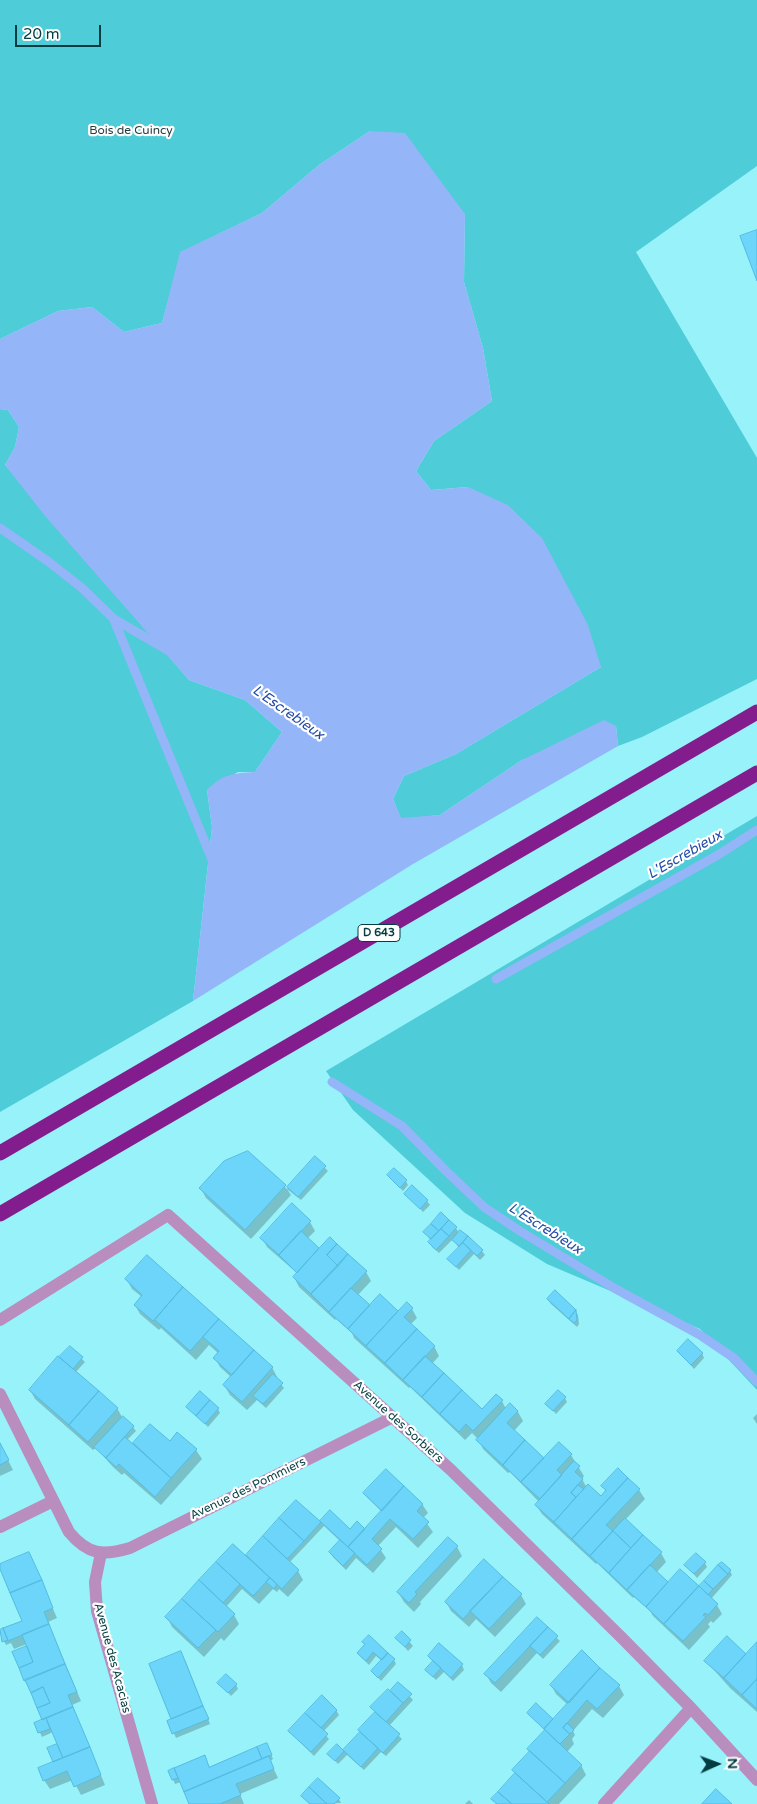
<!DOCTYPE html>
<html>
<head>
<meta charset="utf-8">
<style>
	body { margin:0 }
	#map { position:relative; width:757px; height:1804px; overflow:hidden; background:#98f2fa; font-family:"Varela Round",sans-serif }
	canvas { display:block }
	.north { position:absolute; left:692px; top:1739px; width:50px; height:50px; -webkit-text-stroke:4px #fff; paint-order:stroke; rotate:88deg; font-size:14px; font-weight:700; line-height:20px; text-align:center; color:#033d41 }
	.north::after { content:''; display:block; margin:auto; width:18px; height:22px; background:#033d41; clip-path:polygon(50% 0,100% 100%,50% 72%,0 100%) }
	.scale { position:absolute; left:15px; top:25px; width:86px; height:22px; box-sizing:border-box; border:2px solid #033d41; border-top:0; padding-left:6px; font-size:15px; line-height:18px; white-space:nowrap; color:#033d41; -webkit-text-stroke:4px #fff; paint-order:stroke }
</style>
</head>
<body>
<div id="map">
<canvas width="757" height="1804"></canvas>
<div class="north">N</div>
<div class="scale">20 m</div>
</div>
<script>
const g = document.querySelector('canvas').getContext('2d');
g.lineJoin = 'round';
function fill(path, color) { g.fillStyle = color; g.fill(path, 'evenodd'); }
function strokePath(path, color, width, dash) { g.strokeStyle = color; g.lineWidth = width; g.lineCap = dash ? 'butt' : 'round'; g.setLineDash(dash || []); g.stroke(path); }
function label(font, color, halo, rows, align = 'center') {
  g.font = font + ' "Varela Round",sans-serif'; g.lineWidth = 4.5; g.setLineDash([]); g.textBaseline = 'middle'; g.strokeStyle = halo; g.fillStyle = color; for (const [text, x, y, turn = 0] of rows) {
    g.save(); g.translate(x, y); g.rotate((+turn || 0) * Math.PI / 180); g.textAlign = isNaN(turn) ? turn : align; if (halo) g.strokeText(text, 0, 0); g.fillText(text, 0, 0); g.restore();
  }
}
const green = new Path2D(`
	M0,0h757v166l-121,86 121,206v221l-115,58 -24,9 -2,-20 -94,34 -82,55 -39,4 -8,-20 11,-23 52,-22 145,-87 -133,-180 -37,3 -15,-19 18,-30 58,-40 -9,-53 -19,-66 1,-68 -95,-83 -51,34 -57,48 -81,39 -19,71 -38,9 -32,-25 -34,4 -58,28z
	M0,409l8,1 11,17 -4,20 -10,18 184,215 56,20 37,32 -27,40h-17l-31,18 5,37 -19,174 -193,111z
	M757,816v574l-57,-61 -153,-65 -82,-51 -112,-103 -27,-39z`);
const water = new Path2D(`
	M370,131l35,2 60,81 -1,68 19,66 9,53 -58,40 -18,30 15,19 37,-3 40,18 34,33 46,87 13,42 -145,87 -52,22 -11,23 8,19 39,-3 82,-55 82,-40 12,6 2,20 -205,118 -220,137 19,-174 -5,-37c15,-16 27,-17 48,-18l27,-40 -37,-32 -56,-20 -144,-164 -40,-51 10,-18 4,-20 -11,-17 -8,-1v-70l58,-28 34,-4 32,25 38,-9 18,-71 82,-39 57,-48z`);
const shadow = new Path2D(`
	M248,1152l39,37 28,-31 13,13 -27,29 -14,-11 4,6 -40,44 -45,-41 -5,-9z
	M388,1176l18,5 2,4 -5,6z
	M406,1194l21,7 3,4 -7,7z
	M442,1214l14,14 3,5 1,-1 22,19 3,4 -5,5 -6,-6 -15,16 -11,-11 11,-11 -6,-9 -14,14 -7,-6 -2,-4 1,-2 -6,-9z
	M310,1222l5,9 -8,8 12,12 47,21 5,9 -13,14 12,11 10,-10 18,17 14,-4 5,9 -7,7 24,21 5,10 -7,8 50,47 20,-10 4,8 4,-4 8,7 5,9 -9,10 29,28 28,-4 13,21 -2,3 5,9 14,10 5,-6 -3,-6 15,-16 21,20 6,9 -20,21 36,33 5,9 -10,11 12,12 35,7 27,-21 2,4 -21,24 6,6 5,9 -9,9 -2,-2 -3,3 2,3 -21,23 -36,-34 -3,-5 -16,-14 -1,1 -36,-35 -1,1 -54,-50 -6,-9 3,-3 -29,-30 -2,1 -25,-24 -5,-10 -6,-6 -7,7 -55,-53 -1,1 -55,-50 -2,-5 -16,-14 -1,1 -36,-33 -5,-10 4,-3 -31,-27 -5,-9z
	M147,1257l125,110 5,10 -1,1 8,10 -18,20 -9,-8 -10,10 -17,-15 -6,-10 7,-8 -11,-10 -5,-9 4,-4 -10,-9 -13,15 -35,-32 -2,2 -19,-16 -5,-9 7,-8 -10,-8 -5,-9z
	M548,1300l27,11 3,4 1,9 -2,3 -26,-23z
	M70,1347l15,15 -10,11 42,35 5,9 11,10 3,4 -9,9 6,5 17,-19 20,17 8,-9 18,16 6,9 -41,46 -37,-32 -2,2 -9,-8 -17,-19 -3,2 -58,-51 -5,-9z
	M678,1351l24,2 2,5 -10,11z
	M565,1398l2,4 -11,12 -9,-10z
	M188,1407l30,2 2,4 -12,14z
	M757,1414v10l-4,-6z
	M0,1444l13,26 -13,6z
	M364,1494l58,10 6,9 -5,5 10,14 -15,16 -22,-21 -18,19 8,12 -13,15 -17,-15 -10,12 -13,-13 -3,-5 10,-11 -16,-15 -35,37 9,8 5,9 -15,17 -9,-8 -2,3 -4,-3 -14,15 -17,-15 -16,18 8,8 5,9 -15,17 -3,-3 -17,19 -32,-30 -5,-10 79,-60 51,-56 23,22 10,-11 20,19 14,-2 18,-17z
	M448,1539l9,8 5,9 -42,46 1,2 -7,8 -10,-10 -6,-10z
	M29,1554l28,64 -9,4 33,79 -9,4 33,80 -24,10 -8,-15 -23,9 -6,-9 11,-17 -6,-14 9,-4 -5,-13 -11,5 -6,-13 8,-3 -17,-77 -13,5 -3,-6 -5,2 -6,-12v-2l23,-10 -23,-56z
	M705,1563l2,4 -10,11 -11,-13z
	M521,1595l5,9 -31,33 -19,-18 -7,8 -18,-16 -5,-9z
	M537,1619l23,22 -17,18 -6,-6 -36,39 -10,-9 -5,-9z
	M402,1633l11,13 -5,5 -11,-13z
	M728,1638l18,18 11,-12v68l-27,-24 -24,-27z
	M364,1642l30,18 2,4 -15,17 -8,-9 9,-11 -6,-5 -7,9 -11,-11 8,-9z
	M181,1653l5,9 24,62 -34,14 -7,-16 4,-2 -22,-55z
	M429,1657l33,8 2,5 -11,11 -9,-9 -8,8 -10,-10 8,-7z
	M219,1683l17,1 2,5 -7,7z
	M398,1684l15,16 -24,26 13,13 -16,17 -5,-4 -17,18 -17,-15 -9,9 -9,-10 14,-2 18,-19 -1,-3 16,-17 -2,-2z
	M551,1685l68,1 5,9 -21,23 -11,-9 -19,22 2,4 -3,4 2,5 -7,8 14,13 5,10 -27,29h-63l-3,-5 23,-25 -2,-3 17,-18 14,-22 -16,-18 7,-8 16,15 16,-15 -12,-11z
	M336,1710l3,5 -16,17 6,7 -15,17 -25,-25z
	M269,1749l4,10 -3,2 8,17 -38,16 4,10h-54l-9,-22 -6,2 -6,-13 8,3 27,-17 6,11z
	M303,1796l36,3 2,4 -32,1z
	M469,1800l4,4h-8z`);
const stream = new Path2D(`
	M0,528l49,34 33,26 32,31 55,32
	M114,620l99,242
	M496,979l222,-124 39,-25
	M332,1082l70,44 44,45 38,36 36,24 94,57 86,47 34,23 23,24`);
const building = new Path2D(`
	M757,230v51l-17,-45z
	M248,1151l38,34 -41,45 -46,-42 25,-27z
	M315,1156l11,10 -28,31 -11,-10z
	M394,1168l13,12 -7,8 -13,-13z
	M412,1185l16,15 -8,9 -16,-15z
	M292,1203l19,18 -32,34 -19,-17z
	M441,1212l8,8 -10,11 -8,-7z
	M449,1220l8,7 -8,9 -8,-7z
	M431,1224l8,7 -8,8 -8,-7z
	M441,1229l8,7 -13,14 -8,-8z
	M460,1230l8,6 -9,10 -7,-6z
	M301,1231l18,17 -22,25 -18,-18z
	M468,1236l15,14 -6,6 -14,-13z
	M330,1237l7,7 -10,11 11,11 -27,28 -18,-17z
	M463,1243l8,7 -15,17 -9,-8z
	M337,1244l11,10 -10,12 -11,-11z
	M348,1254l19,17 -38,41 -18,-18z
	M147,1255l36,32 -30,34 -19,-16 8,-10 -17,-16z
	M183,1287l36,32 -29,32 -35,-31z
	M351,1288l19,17 -22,24 -19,-17z
	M555,1290l21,20 -7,9 -22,-20z
	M380,1294l18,17 -32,35 -18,-17z
	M407,1302l6,6 -9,9 13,12 -32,34 -19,-17z
	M576,1310l1,10 -3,3 -5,-4z
	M219,1319l35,31 -22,25 -19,-17 6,-7 -16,-14z
	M417,1329l18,17 -32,34 -18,-17z
	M688,1339l15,14 -12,12 -14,-14z
	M70,1346l13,11 -10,12 -14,-12z
	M254,1350l19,17 -31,35 -19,-17z
	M58,1356l41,35 -30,34 -40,-35z
	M425,1356l19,17 -22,24 -19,-17z
	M444,1373l18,17 -22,24 -18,-17z
	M273,1374l10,9 -20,21 -10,-8z
	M462,1390l20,19 14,-15 7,6 -30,31 -7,-7 -7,8 -19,-18z
	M558,1390l8,7 -13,14 -8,-7z
	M99,1391l19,17 -30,34 -19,-17z
	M200,1391l10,9 -14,16 -10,-9z
	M210,1400l9,8 -14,16 -9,-8z
	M510,1403l8,8 -11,12 18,17 -22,25 -27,-25z
	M123,1416l11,10 -28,32 -12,-11z
	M150,1424l20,17 7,-9 20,17 -26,29 -38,-35z
	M125,1437l46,41 -16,19 -36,-33 -3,3 -10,-9z
	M525,1440l19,18 -23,24 -18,-17z
	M559,1442l13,12 -15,16 5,5 -22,24 -19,-17z
	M0,1443l9,17 -9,5z
	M574,1461l6,5 -5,6 8,7 -12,14 5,4 -22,25 -19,-17z
	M618,1468l10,10 -56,61 -18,-17 34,-38 13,12 5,-6 -5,-4z
	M386,1469l18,17 -22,25 -19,-18z
	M628,1478l12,11 -34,36 7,6 -23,25 -18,-17z
	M578,1485l6,4 -8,8 -5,-4z
	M404,1486l19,18 -6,7 12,11 -16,17 -23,-20 -18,20 10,10 -15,16 -19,-18z
	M296,1500l25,22 -17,19 -25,-23z
	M330,1510l20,19 7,-8 8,8 -17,18 -28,-26z
	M279,1518l25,23 -17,18 -24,-23z
	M625,1518l18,17 -12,13 -18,-17z
	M613,1531l18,17 -22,25 -19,-17z
	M643,1535l19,17 -35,38 -18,-17z
	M263,1536l36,34 -17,19 -36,-34z
	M448,1537l10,9 -43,46 2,2 -8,9 -12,-11z
	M340,1540l15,13 -12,13 -14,-14z
	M233,1544l37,34 -17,18 -37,-34z
	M29,1552l13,28 -32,13 -10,-24v-5z
	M696,1553l10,9 -12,12 -10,-9z
	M484,1559l19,18 -40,42 -18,-17z
	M216,1562l24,22 -17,19 -24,-23z
	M722,1562l9,8 -3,4 -10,-9z
	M650,1565l18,17 -22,25 -19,-17z
	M718,1565l10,9 -15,15 -9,-8z
	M680,1569l19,17 -35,38 -18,-17z
	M503,1577l19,17 -33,35 -19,-18z
	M270,1578l7,6 -3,5 -8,-7z
	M42,1580l11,28 -9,4 5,12 -41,17 -5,-13 19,-7 -12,-28z
	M199,1580l36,34 -17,18 -36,-33z
	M704,1581l9,8 -5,6 -9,-9z
	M699,1586l19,18 -10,11 -3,-2 -2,2 3,2 -23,24 -19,-17z
	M182,1599l34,31 -18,18 -33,-31z
	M537,1617l11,10 -53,56 -11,-9z
	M49,1624l16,40 -41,17 -5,-13 14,-6 -11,-27z
	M548,1627l10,9 -18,19 -10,-9z
	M3,1628l5,12 -6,2 -2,-12z
	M402,1631l9,9 -6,7 -10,-9z
	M369,1635l19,18 -6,7 -9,-8 -7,9 -9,-8 8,-9 -3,-2z
	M727,1636l19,18 -22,24 -20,-17z
	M757,1642v37l-15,16 -18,-17z
	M439,1643l24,21 -12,14 -23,-22z
	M27,1646l6,16 -14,6 -7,-16z
	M582,1650l18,18 -31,35 -19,-18z
	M181,1651l22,55 -32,13 -22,-55z
	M388,1653l7,6 -17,19 -7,-7z
	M433,1661l8,7 -8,9 -8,-7z
	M65,1664l12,28 -9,3 5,12 -31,13 -5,-12 13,-5 -7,-16 -12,6 -6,-13z
	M600,1668l20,17 -23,24 -10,-9 -24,28 7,6 -10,10 -16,-15z
	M226,1674l11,10 -9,9 -11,-10z
	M757,1679v30l-15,-14z
	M398,1682l14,12 -9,9 -13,-12z
	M43,1687l7,16 -13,5 -6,-15z
	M388,1689l15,14 -17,19 -16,-15z
	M322,1695l15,15 -16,18 -16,-15z
	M536,1703l17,16 -9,10 -17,-16z
	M203,1706l6,13 -37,15 -5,-13z
	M73,1707l17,40 -27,11 -17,-40z
	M375,1712l25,22 -17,19 -25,-23z
	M305,1713l23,21 -17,18 -23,-21z
	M46,1718l4,11 -12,4 -4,-10z
	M567,1723l7,7 -4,4 -7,-6z
	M545,1730l37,35 -17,18 -38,-34z
	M360,1732l18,16 -17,19 -18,-17z
	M267,1743l5,12 -10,4 -5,-12z
	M57,1744l6,14 -10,4 -6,-14z
	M337,1744l7,7 -9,10 -8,-7z
	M90,1747l11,28 -27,12 -7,-16 -24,10 -5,-13z
	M257,1747l5,12 -78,33 -10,-24 31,-13 4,12z
	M530,1751l35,32 -18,19 -35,-32z
	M269,1756l5,13 -38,15 5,11 -21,9h-31l-5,-12z
	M174,1768l4,10 -6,2 -4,-9z
	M515,1773l32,29 2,2h-37l-14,-12z
	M318,1778l22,20 -6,6h-7l-18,-17z
	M309,1787l18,17h-17l-9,-8z
	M716,1789l16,15h-30z
	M498,1792l14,12h-15l-6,-5z`);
const street = new Path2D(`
	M0,1320l168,-105 283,255 170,167 70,71 66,72
	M0,1394l69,138c19,23 34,24 61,16l263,-131
	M0,1527l53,-26
	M101,1553l-6,29 2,29 55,193
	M604,1804l87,-96`);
const highway = new Path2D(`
	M0,1153l757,-441
	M0,1214l757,-441`);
const shields = [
	[379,933,42]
];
const shieldNames = [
	["D 643",379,933]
];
const parkNames = [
	["Bois de Cuincy",131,131]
];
const streetNames = [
	["Avenue des Sorbiers",398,1422,42],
	["Avenue des Pommiers",248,1489,-26],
	["Avenue des Acacias",112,1658,75]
];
const waterNames = [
	["L'Escrebieux",288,713,35],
	["L'Escrebieux",685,855,-30],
	["L'Escrebieux",545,1229,32]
];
fill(green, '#4eccd7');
fill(water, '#94b5f7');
fill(shadow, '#0003');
strokePath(stream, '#94b5f7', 9);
fill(building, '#6dd5f9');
strokePath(building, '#53bce0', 1);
strokePath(street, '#b98dbd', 12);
strokePath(highway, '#831d8e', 15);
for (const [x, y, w] of shields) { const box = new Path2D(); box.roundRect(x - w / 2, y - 8.5, w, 17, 4); g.fillStyle = '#fff'; g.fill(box); strokePath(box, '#033d41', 1); }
label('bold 11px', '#033d41', null, shieldNames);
label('12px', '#243d3f', '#fff', parkNames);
label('12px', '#033d41', '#fff', streetNames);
label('italic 14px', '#234ca9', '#fff', waterNames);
</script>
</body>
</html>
